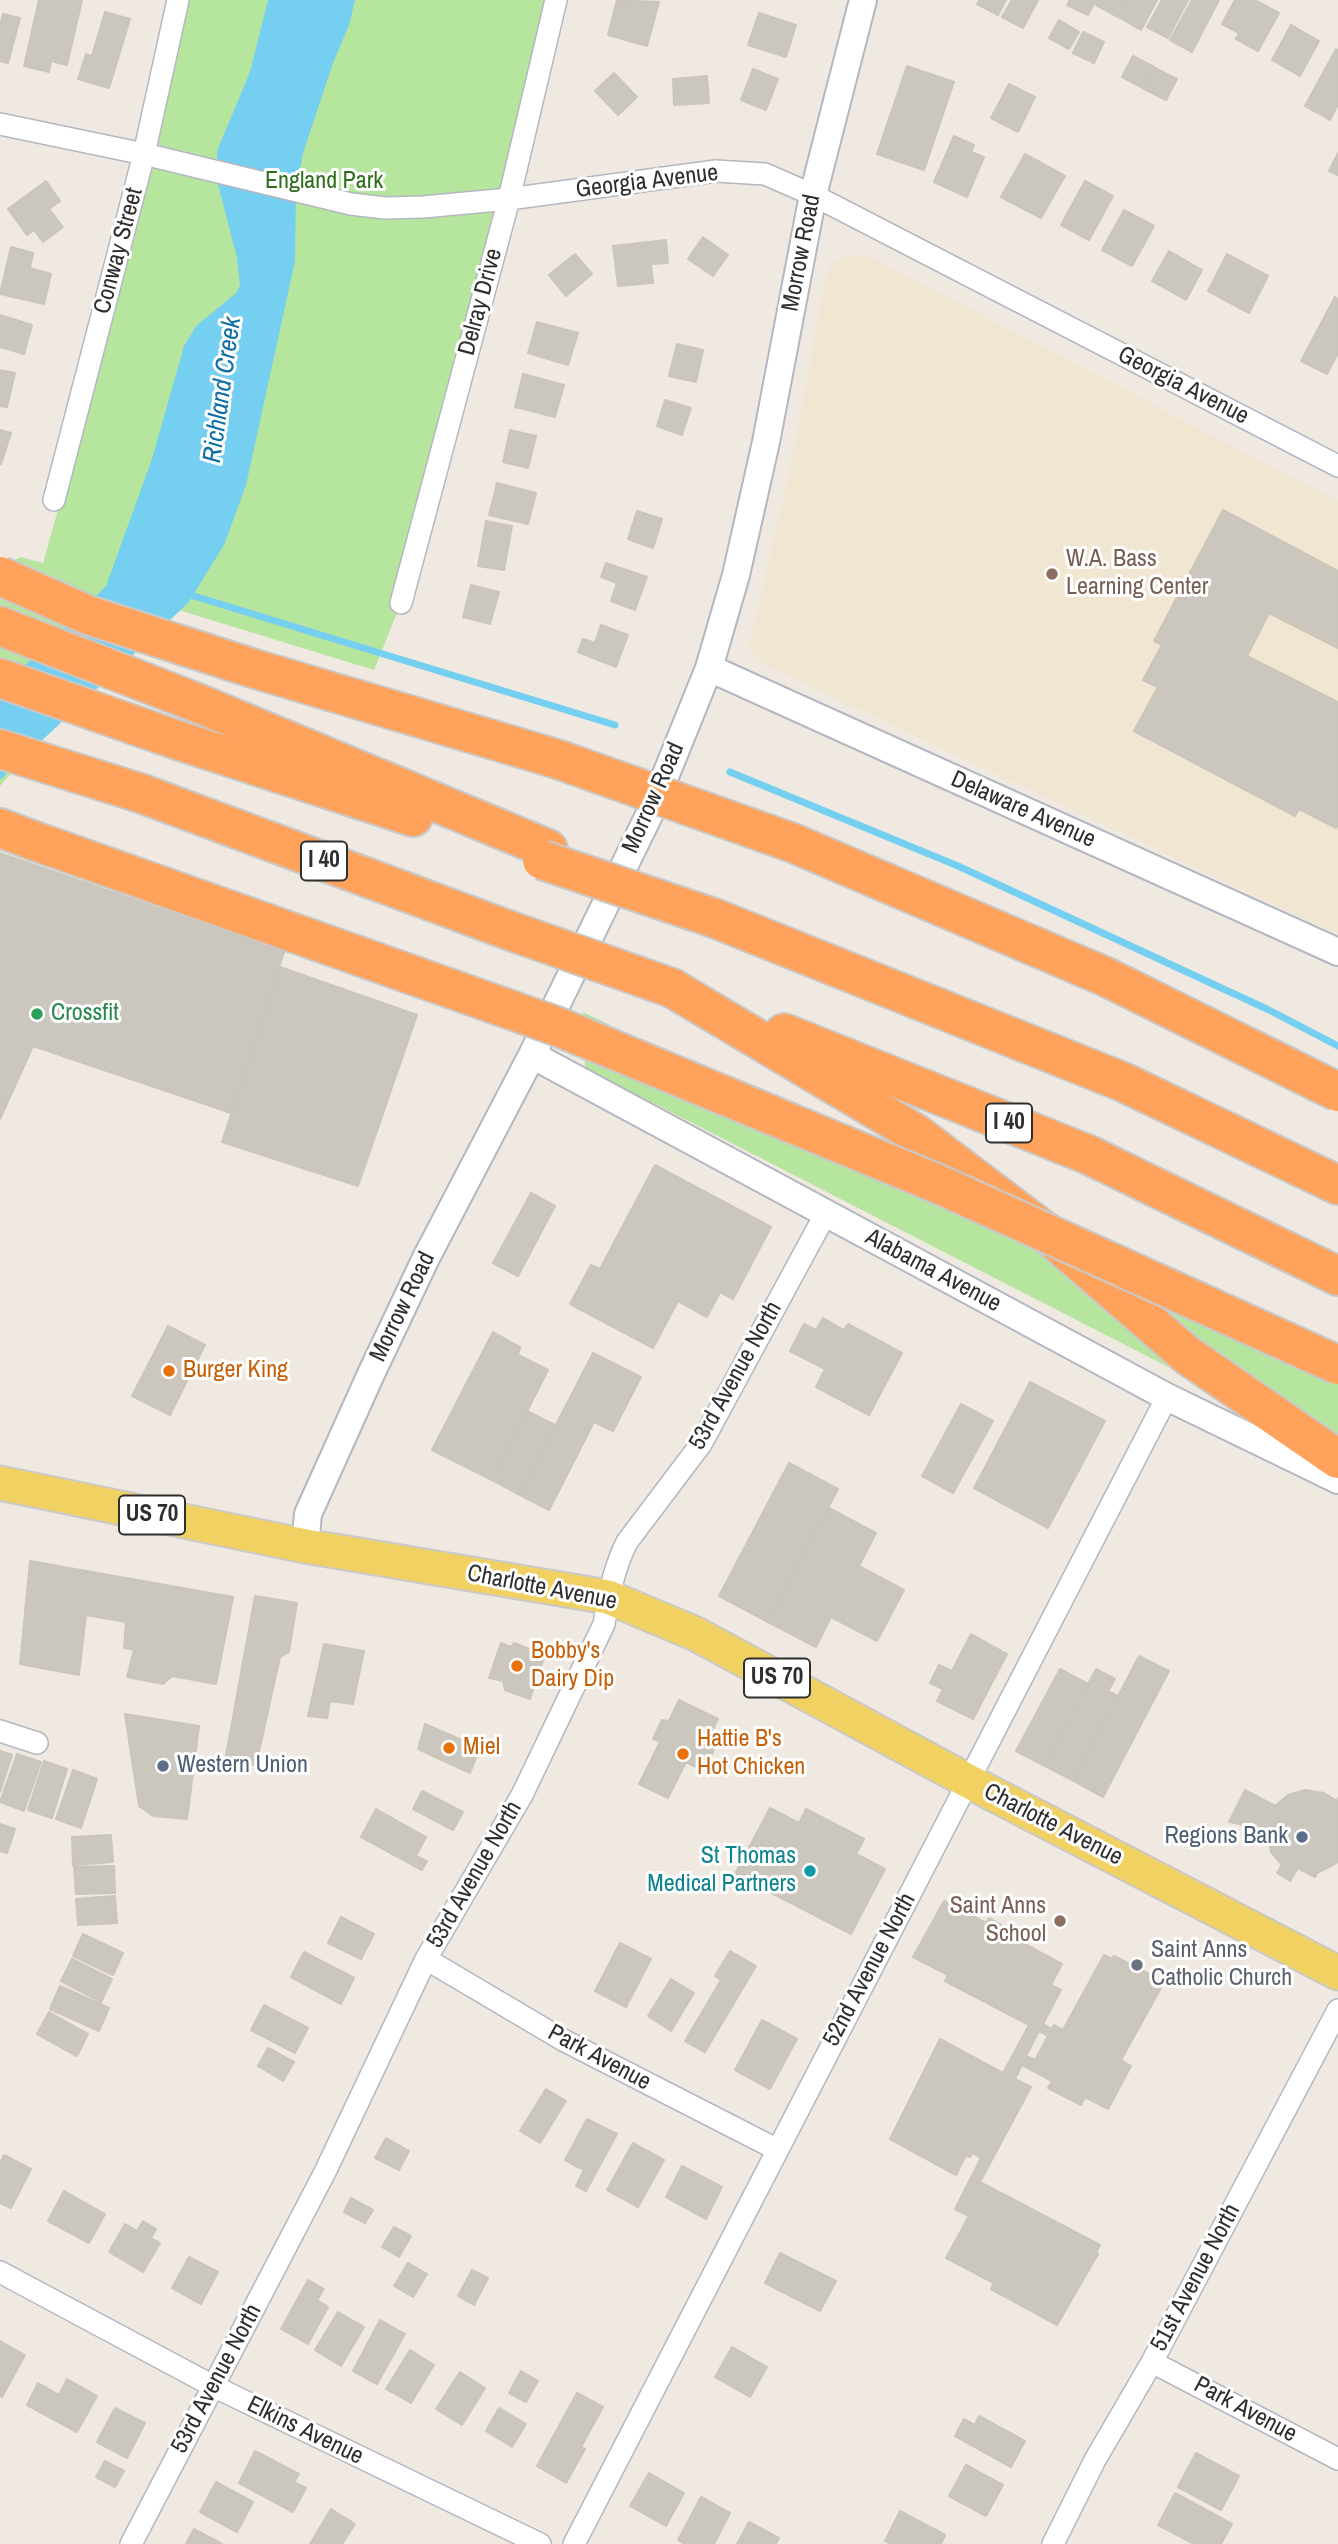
<!DOCTYPE html>
<html>
<head>
<meta charset="utf-8">
<style>
	body { margin:0 }
	canvas { display:block; background:#efe9e1 }
</style>
</head>
<body>
<canvas width="1338" height="2544"></canvas>
<script>
const g = document.querySelector('canvas').getContext('2d');
g.lineJoin = 'round';
function fill(path, color) { g.fillStyle = color; g.fill(path, 'evenodd'); }
function strokePath(path, color, width, dash) { g.strokeStyle = color; g.lineWidth = width; g.lineCap = dash ? 'butt' : 'round'; g.setLineDash(dash || []); g.stroke(path); }
function label(font, color, halo, rows, align = 'center') {
  g.font = font + ' "Archivo Narrow",sans-serif'; g.lineWidth = 6; g.setLineDash([]); g.textBaseline = 'middle'; g.strokeStyle = halo; g.fillStyle = color; for (const [text, x, y, turn = 0] of rows) {
    g.save(); g.translate(x, y); g.rotate((+turn || 0) * Math.PI / 180); g.textAlign = isNaN(turn) ? turn : align; if (halo) g.strokeText(text, 0, 0); g.fillText(text, 0, 0); g.restore();
  }
}
const education = new Path2D(`
	M847,255h20l471,246v434l-571,-269 -14,-11 -4,-9 43,-186 34,-186 8,-12z`);
const green = new Path2D(`
	M180,0h376l-155,603 -27,67 -215,-66 -159,182v-219l21,-10 22,6 44,-156z
	M583,1012l755,363v79l-753,-386z`);
const water = new Path2D(`
	M268,0h87l-6,25 -16,38 -30,90 -7,39 -1,69 -49,224 -22,60 -36,58 -188,177v-90l106,-104 46,-127 32,-113 12,-20 40,-33 4,-8 -3,-27 -19,-74 -1,-33 33,-79z`);
const stream = new Path2D(`
	M184,593l431,132
	M730,772l228,94 311,144 69,36`);
const building = new Path2D(`
	M39,0h43l-15,65 -16,-4 -2,11 -25,-6z
	M617,0l42,2 -12,44 -39,-11z
	M980,0h26l-8,15 -21,-11z
	M1012,0h26l-15,28 -21,-11z
	M1070,0h26l-8,15 -21,-10z
	M1098,0h30l-10,17 -22,-12z
	M1130,0h27l-16,30 -21,-12z
	M1162,0h26l-20,38 -21,-11z
	M1192,0h27l-27,52 -22,-12z
	M1235,0h20l24,13 -21,38 -22,-12 3,-6 -17,-9z
	M105,12l25,7 -21,69 -31,-9 8,-25 6,2z
	M759,13l37,12 -10,32 -38,-12z
	M3,14l17,4 -12,45 -8,-2v-36z
	M1059,20l20,12 -10,17 -20,-11z
	M1291,25l28,16 -19,35 -28,-16z
	M1083,32l21,10 -10,21 -21,-10z
	M1336,49l2,1v54l-8,16 -25,-14z
	M1133,56l21,11 -11,21 -21,-11z
	M907,66l47,16 -30,88 -47,-16z
	M1155,68l22,11 -11,21 -22,-11z
	M753,69l25,10 -12,31 -25,-10z
	M614,73l23,24 -19,18 -23,-24z
	M707,76l2,27 -35,2 -1,-26z
	M1009,84l26,13 -17,35 -27,-14z
	M954,136l20,9 -3,7 13,5 -17,40 -33,-15z
	M1338,153v22l-9,-4z
	M1025,154l40,22 -24,42 -40,-21z
	M46,181l14,20 -11,8 14,18 -20,15 -9,-12 -7,5 -19,-26z
	M1085,181l28,15 -24,44 -28,-15z
	M1124,210l30,16 -22,40 -30,-16z
	M703,237l25,18 -15,21 -25,-17z
	M666,240l2,23 -17,1 2,19 -35,3 -5,-40z
	M11,247l22,6 -3,15 21,6 -7,30 -44,-10z
	M1169,251l33,19 -16,30 -34,-19z
	M575,254l17,20 -26,22 -17,-21z
	M1227,254l41,22 -19,37 -41,-22z
	M1335,297l3,2v54l-11,21 -26,-13z
	M0,315l32,10 -8,29 -24,-7z
	M537,322l41,11 -10,32 -40,-12z
	M677,344l26,6 -7,32 -27,-6z
	M0,370l15,3 -8,34 -7,-1z
	M523,374l41,11 -9,32 -40,-10z
	M665,400l26,8 -9,27 -25,-9z
	M0,430l11,3 -10,31h-1z
	M510,430l26,6 -8,32 -25,-6z
	M497,483l39,10 -8,31 -39,-9z
	M1223,510l115,61v77l-69,-35 -22,43 91,46v122l-2,4 -37,-19 -4,7 -161,-85 24,-44 -15,-7 19,-35 -8,-4z
	M637,511l25,8 -9,29 -25,-9z
	M486,521l26,5 -8,44 -26,-4z
	M606,563l41,14 -12,33 -24,-9 6,-18 -16,-6z
	M471,585l28,7 -9,32 -27,-7z
	M601,625l27,10 -12,32 -38,-15 5,-13 12,4z
	M0,853l284,99 -53,161 -198,-67 -33,73z
	M280,967l137,48 -59,171 -136,-44z
	M655,1165l116,62 -38,72 -13,-7 -13,25 -29,-16 -25,47 -83,-44 21,-39 9,4z
	M531,1193l24,13 -37,70 -25,-13z
	M823,1318l21,12 4,-6 54,29 -33,62 -53,-28 9,-18 -35,-18 14,-27 12,6z
	M168,1326l37,19 -35,70 -38,-19z
	M493,1332l27,15 -2,8 30,15 -56,110 -60,-30z
	M593,1353l48,24 -28,54 -19,-9 -45,88 -29,-15z
	M1030,1382l75,39 -57,107 -74,-40z
	M961,1404l32,17 -40,72 -31,-17z
	M527,1411l28,14 -35,70 -28,-15z
	M789,1463l49,26 -70,133 -49,-26z
	M829,1508l47,25 -17,33 45,24 -27,51 -46,-24 -15,30 -48,-25z
	M30,1561l203,36 -17,87 -44,-8 -9,8 -36,-7 7,-27 -10,-2 2,-26 -40,-7 -7,60 -59,-11z
	M255,1596l42,7 -8,49 -9,5 -24,108 -31,-4z
	M971,1634l36,20 -34,65 -36,-18 6,-12 -13,-6 9,-18 13,6z
	M501,1643l10,4 3,-4 31,12 -15,44 -25,-9 -2,-9 -14,-3z
	M324,1644l40,7 -11,53 -23,-3 -3,17 -19,-2z
	M1139,1656l30,15 -66,126 -29,-16z
	M1060,1669l28,15 -43,82 -29,-15z
	M1096,1669l19,10 -7,12 10,5 -44,85 -29,-15z
	M679,1700l39,19 -11,22 9,4 -12,26 -18,-9 -18,36 -29,-14 21,-42 -7,-3 9,-19 7,1z
	M125,1714l74,12 -12,93 -34,-3 -14,-10z
	M425,1724l55,24 -10,25 -52,-24z
	M0,1751l12,4 -12,37z
	M17,1754l24,8 -17,49 -24,-9z
	M44,1761l23,8 -15,49 -24,-8z
	M73,1770l24,9 -16,49 -25,-9z
	M1245,1790l30,16 13,-11 17,-5 19,3 13,8 1,-3v64l-21,11 -2,4 -17,-9 -8,13 -13,-8 5,-8 -11,-13 -5,-23 -37,-7z
	M422,1791l41,21 -10,18 -40,-21z
	M770,1808l29,15 7,-14 58,30 -8,15 29,15 -34,65 -116,-60z
	M376,1809l50,28 -10,19 11,5 -5,9 -61,-33z
	M0,1824l15,5 -8,24 -7,-2z
	M111,1835l2,27 -40,3 -1,-28z
	M114,1866l1,27 -39,1 -2,-27z
	M115,1896l2,27 -39,2 -2,-26z
	M944,1901l42,22 3,-5 34,19 -2,5 41,22 -11,21 10,5 -18,34 9,5 2,-4 9,5 41,-75 8,4 2,-3 41,21 -2,4 9,5 -41,74 10,6 -23,43 -23,-12 -4,8 -33,-17 4,-7 -30,-16 -7,14 16,8 -51,95 120,63 -4,8 2,1 -41,71 -66,-36 3,-6 -48,-25 23,-42 -14,-7 26,-51 -8,-5 -3,4 -4,-2 -10,20 -66,-36 50,-100 63,34 26,-48 -84,-44 3,-6 -35,-18zM1039,2031l9,5 -13,24 -9,-4z
	M341,1917l33,17 -13,25 -33,-16z
	M83,1934l40,19 -10,22 -40,-19z
	M620,1943l31,16 -25,48 -31,-16z
	M730,1951l26,15 -51,86 -20,-11 36,-61 -6,-4z
	M304,1952l50,26 -13,26 -50,-27z
	M72,1959l40,20 -11,23 -40,-21z
	M671,1979l23,14 -23,38 -23,-15z
	M60,1986l49,22 -10,23 -49,-22z
	M264,2005l44,23 -13,25 -44,-23z
	M49,2012l39,22 -11,22 -40,-22z
	M762,2020l35,19 -27,50 -35,-19z
	M268,2048l26,14 -11,19 -25,-15z
	M546,2089l20,12 -26,42 -20,-12z
	M587,2119l30,15 -31,57 -10,-5 8,-16 -19,-10z
	M386,2138l23,13 -10,19 -24,-12z
	M633,2143l31,17 -26,47 -31,-17z
	M4,2155l27,14 -20,39 -11,-5v-40z
	M682,2166l40,21 -16,32 -40,-22z
	M64,2191l41,23 -16,29 -41,-22z
	M351,2198l22,12 -8,13 -21,-11z
	M143,2221l13,8 -5,9 9,5 -17,29 -34,-20 16,-28 12,7z
	M394,2227l17,9 -12,21 -17,-10z
	M780,2253l56,28 -16,30 -55,-28z
	M189,2257l29,15 -17,32 -29,-16z
	M408,2263l19,11 -14,23 -19,-11z
	M472,2270l16,8 -14,27 -16,-9z
	M308,2280l16,9 -7,11 11,7 -20,37 -27,-15z
	M338,2312l26,15 -23,39 -26,-16z
	M380,2320l25,14 -28,50 -24,-13z
	M0,2341l25,14 -23,42 -2,-1z
	M732,2347l35,20 -17,30 -35,-20z
	M410,2350l24,15 -23,38 -25,-14z
	M521,2371l17,10 -12,21 -17,-9z
	M460,2372l25,16 -23,37 -26,-16z
	M67,2379l30,17 -20,36 -50,-27 11,-22 21,12z
	M577,2393l26,14 -22,40 4,2 -19,34 -29,-17z
	M115,2408l30,15 -18,35 -30,-16z
	M499,2408l27,16 -14,23 -26,-16z
	M979,2416l46,25 -14,26 -56,-31 9,-17 11,6z
	M255,2451l44,23 -5,8 12,6 -13,24 -54,-29z
	M1196,2453l43,23 -18,34 -43,-23z
	M105,2461l19,10 -9,16 -19,-10z
	M966,2465l37,20 -17,31 -37,-20z
	M649,2473l35,20 -18,33 -36,-20z
	M216,2482l37,20 -16,30 -37,-20z
	M1175,2493l57,31 -11,20h-27l-36,-19z
	M701,2497l29,16 -16,31h-29l-7,-4z
	M331,2509l24,15 -13,20h-32z
	M900,2511l45,24 -4,9h-50l-6,-3z
	M749,2522l30,16 -3,6h-39z
	M194,2529l28,15h-36z`);
const minor = new Path2D(`
	M0,124l144,30 207,50 34,4 38,-1 86,-8 207,-28 49,3 48,21 525,271
	M54,500l90,-346 34,-154
	M401,603l108,-404 47,-199
	M0,1731l37,12
	M426,1959l137,81 213,109
	M0,2272l213,114 327,158
	M1152,2362l186,97
	M131,2544l194,-372 101,-213 96,-164 82,-171c4,-27 10,-57 23,-82l74,-98 125,-231
	M574,2544l593,-1147
	M1053,2544l42,-84 57,-98 186,-352`);
const tertiary = new Path2D(`
	M709,668l629,284
	M532,1055l635,342 171,83
	M305,1546l3,-32 63,-140 55,-116 106,-203 120,-246 57,-141 27,-93 30,-133 47,-247 50,-195`);
const primary = new Path2D(`
	M0,1483l305,63 303,51 88,37 272,147 370,192`);
const motorway = new Path2D(`
	M0,626l195,76 353,147
	M0,678l177,62 236,77
	M0,749l140,44 368,137
	M0,828l32,12
	M714,918l409,164 215,103
	M672,988l243,145 128,97 144,125 151,104
	M784,1033l305,122 249,121`);
const motorwayBridge = new Path2D(`
	M0,576l88,39 164,53 305,91 236,84 311,133 234,116
	M32,840l524,186 382,158 400,181
	M542,860l172,58
	M508,930l164,58`);
const markers = [
	[1052,574,7,"#8d6e63"],
	[37,1014,7,"#2e9e5b"],
	[169,1371,7,"#e8710a"],
	[517,1666,7,"#e8710a"],
	[449,1748,7,"#e8710a"],
	[683,1754,7,"#e8710a"],
	[163,1766,7,"#5c6f8a"],
	[1302,1837,7,"#5c6f8a"],
	[810,1871,7,"#0f9aa8"],
	[1060,1921,7,"#8d6e63"],
	[1137,1965,7,"#6b7280"]
];
const shields = [
	[324,861,46],
	[1009,1123,46],
	[152,1515,66],
	[777,1678,66]
];
const shieldNames = [
	["I 40",324,861],
	["I 40",1009,1123],
	["US 70",152,1515],
	["US 70",777,1678]
];
const parkNames = [
	["England Park",324,182]
];
const streetNames = [
	["Georgia Avenue",647,182,-7],
	["Conway Street",119,251,-75],
	["Morrow Road",802,253,-79],
	["Delray Drive",481,302,-75],
	["Georgia Avenue",1183,386,27],
	["Morrow Road",654,798,-66],
	["Delaware Avenue",1023,810,24],
	["Alabama Avenue",933,1271,28],
	["Morrow Road",403,1307,-64],
	["53rd Avenue North",736,1376,-61],
	["Charlotte Avenue",542,1588,11],
	["Charlotte Avenue",1053,1825,27],
	["53rd Avenue North",475,1875,-60],
	["52nd Avenue North",870,1970,-62],
	["Park Avenue",599,2058,28],
	["51st Avenue North",1196,2278,-62],
	["53rd Avenue North",217,2379,-62],
	["Park Avenue",1245,2410,28],
	["Elkins Avenue",305,2431,26]
];
const educationNames = [
	["W.A. Bass",1066,560],
	["Learning Center",1066,588],
	["Saint Anns",1046,1907,"right"],
	["School",1046,1935,"right"]
];
const leisureNames = [
	["Crossfit",51,1014]
];
const foodNames = [
	["Burger King",183,1371],
	["Bobby's",531,1652],
	["Dairy Dip",531,1680],
	["Hattie B's",697,1740],
	["Hot Chicken",697,1768],
	["Miel",463,1748]
];
const serviceNames = [
	["Western Union",177,1766],
	["Regions Bank",1288,1837,"right"]
];
const cultureNames = [
	["St Thomas",796,1857],
	["Medical Partners",796,1885]
];
const worshipNames = [
	["Saint Anns",1151,1951],
	["Catholic Church",1151,1979]
];
const waterNames = [
	["Richland Creek",223,390,-82]
];
fill(education, '#f0e6d1');
fill(green, '#b6e59e');
fill(water, '#75cff0');
strokePath(stream, '#75cff0', 7);
fill(building, '#cbc7bf');
strokePath(building, '#cbc5ba', 2);
strokePath(minor, '#b4b7c1', 24);
strokePath(tertiary, '#b4b7c1', 30);
strokePath(primary, '#c9c9c9', 37);
strokePath(motorway, '#c9c9c9', 42);
strokePath(minor, '#fff', 21);
strokePath(tertiary, '#fff', 26);
strokePath(primary, '#f2d163', 33);
strokePath(motorway, '#ffa35c', 38);
strokePath(motorwayBridge, '#c9c9c9', 42, []);
strokePath(motorwayBridge, '#ffa35c', 38);
for (const [x, y, r, color] of markers) { const dot = new Path2D(); dot.arc(x, y, r, 0, 2 * Math.PI); g.fillStyle = color; g.fill(dot); strokePath(dot, '#fff', 2.5); }
for (const [x, y, w] of shields) { const box = new Path2D(); box.roundRect(x - w / 2, y - 19.5, w, 39, 5); g.fillStyle = '#fff'; g.fill(box); strokePath(box, '#2e2e2e', 2); }
label('bold 23px', '#2e2e2e', null, shieldNames);
label('24px', '#2c6e1b', '#fff', parkNames);
label('24px', '#2e2e2e', '#fff', streetNames);
label('24px', '#785e54', '#fff', educationNames, 'left');
label('24px', '#27864d', '#fff', leisureNames, 'left');
label('24px', '#c56008', '#fff', foodNames, 'left');
label('24px', '#4e5e75', '#fff', serviceNames, 'left');
label('24px', '#0d838f', '#fff', cultureNames, 'right');
label('24px', '#5b616d', '#fff', worshipNames, 'left');
label('italic 26px', '#0d6fa3', '#fff', waterNames);
</script>
</body>
</html>
